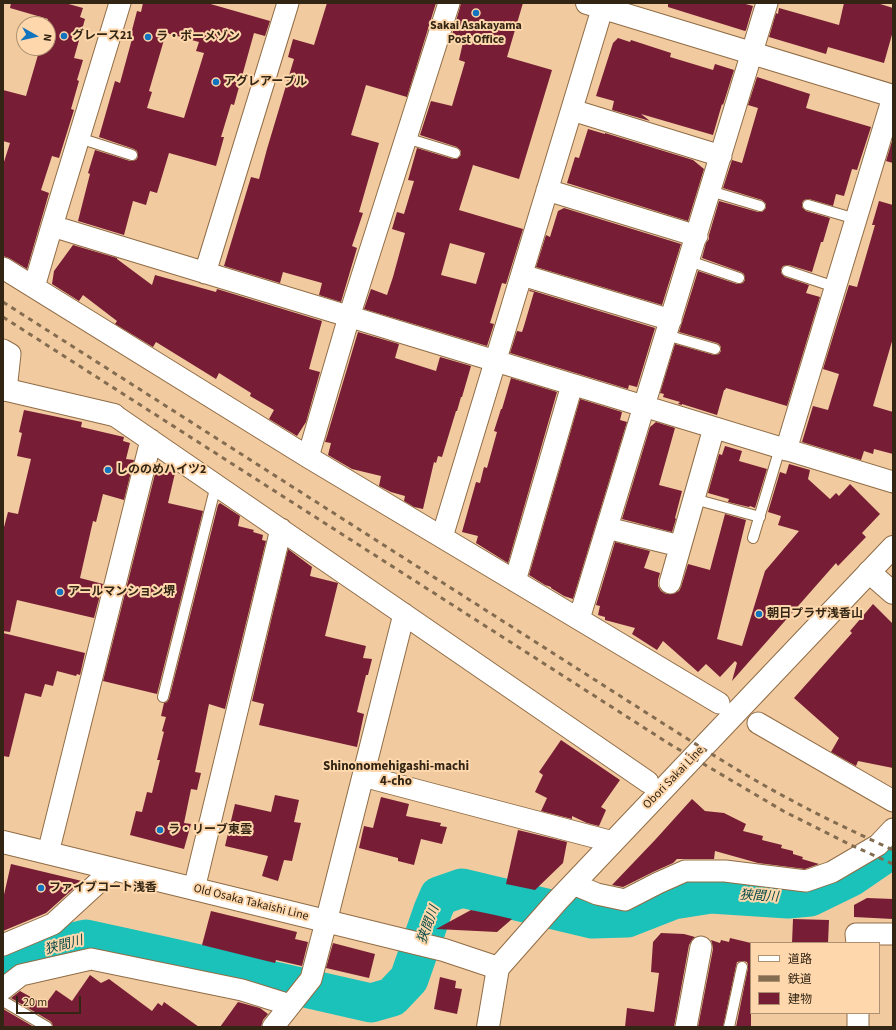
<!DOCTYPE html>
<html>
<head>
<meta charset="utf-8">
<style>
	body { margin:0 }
	#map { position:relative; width:896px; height:1030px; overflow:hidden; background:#f1caa0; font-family:"Source Sans 3","Noto Sans JP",sans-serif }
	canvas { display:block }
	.frame { position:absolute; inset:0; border:4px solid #332514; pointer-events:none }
	.legend { position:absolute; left:750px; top:942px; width:130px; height:72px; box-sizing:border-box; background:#fed7ac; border:1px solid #ad906f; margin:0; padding:5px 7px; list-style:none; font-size:12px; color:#332514 }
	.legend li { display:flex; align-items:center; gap:8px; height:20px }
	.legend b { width:20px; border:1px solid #ad906f }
	.north { position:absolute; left:16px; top:16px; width:40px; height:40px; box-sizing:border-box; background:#fed7ac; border:1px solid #ad906f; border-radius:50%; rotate:98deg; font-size:11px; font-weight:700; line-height:16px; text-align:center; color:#332514 }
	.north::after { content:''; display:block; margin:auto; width:14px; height:18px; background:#1273bf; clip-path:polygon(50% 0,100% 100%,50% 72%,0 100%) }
	.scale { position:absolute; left:16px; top:996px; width:65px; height:18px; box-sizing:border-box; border:2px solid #332514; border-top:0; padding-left:5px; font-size:12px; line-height:14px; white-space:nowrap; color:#332514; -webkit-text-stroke:3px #fed7ac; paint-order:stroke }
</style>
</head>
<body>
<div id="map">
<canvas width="896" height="1030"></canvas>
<div class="frame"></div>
<ul class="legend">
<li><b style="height:5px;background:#fff"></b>道路</li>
<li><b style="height:5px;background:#846c50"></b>鉄道</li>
<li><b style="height:11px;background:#771d35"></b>建物</li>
</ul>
<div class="north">N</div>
<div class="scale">20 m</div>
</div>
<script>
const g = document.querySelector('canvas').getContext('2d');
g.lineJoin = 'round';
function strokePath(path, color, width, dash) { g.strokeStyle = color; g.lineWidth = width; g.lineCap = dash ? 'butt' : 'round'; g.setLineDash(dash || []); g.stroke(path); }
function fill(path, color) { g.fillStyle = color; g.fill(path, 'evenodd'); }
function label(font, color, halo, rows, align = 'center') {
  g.font = font + ' "Source Sans 3","Noto Sans JP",sans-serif'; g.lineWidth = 4; g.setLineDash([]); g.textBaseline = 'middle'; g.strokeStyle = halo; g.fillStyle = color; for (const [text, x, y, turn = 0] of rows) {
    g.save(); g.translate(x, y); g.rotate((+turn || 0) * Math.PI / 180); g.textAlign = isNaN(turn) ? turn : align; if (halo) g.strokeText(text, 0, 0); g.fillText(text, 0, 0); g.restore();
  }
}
const river = new Path2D(`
	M3,964l49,-17 34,-8 78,17 207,47 21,-6 17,-18 24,-69 6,-14 23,-8 130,31 35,-1 46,-18 38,-6 77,5 22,-2 41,-20 42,-29`);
const building = new Path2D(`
	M11,3h54l18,5 -3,9 5,2 -11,39 9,2 -6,20 2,1 -8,28 3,1 -15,48 -7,-2 -11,34 8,3 -22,76 -18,-11 -6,-2v-91l7,-22 -7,-2v-51l23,6 14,-48h8v-24h-1l1,-5 -38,-11z
	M143,3h64l63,18 -5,15 -11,-3 -20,72 -3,-1 -10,33h3l-8,29 -47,-13 -12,40 -7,-2 -4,14 -13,-4 -9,34 -46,-14 12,-47 -2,-1 7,-23 35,11 6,-1 2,-3 -1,-6 -3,-2 -35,-12 16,-56 5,2 12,-44 -2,-1 7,-27 4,1zM166,33l33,9 -3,9 8,2 -20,65 -37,-10 5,-16 -3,-1z
	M327,3h109l-29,94 -41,-12 -15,50 28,8 -20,69 4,1 -11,33 5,2 -16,54 -22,-7 3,-12 -39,-11 -3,11 -56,-17 27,-89 8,2 8,-30 27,-90 -6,-2 5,-18 21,6z
	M461,3h62l-16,54 45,13 -33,109 -46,-14 -14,45 64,19 -17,55 -4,-1 -12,40 4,1 -7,22 -123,-37 7,-20 16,6 6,-18 12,-44 -13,-4 5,-17 7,2 10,-33 -6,-1 9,-32 36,11h4l4,-4v-4l-4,-4 -37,-12 11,-34 21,5 13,-44 -6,-2 5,-22 -12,-3 8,-28zM450,243l35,10 -9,31 -35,-9z
	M668,3h74l11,3 -7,24 -1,1 -77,-24z
	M844,3h33l16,5v23l-9,32 -56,-16 -2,7 -57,-17 7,-24 2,1 1,-6 60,17z
	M618,38l12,4 1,-2 40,13 -1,4 43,13 2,-6 19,6 -11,35 -1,-1 -9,31 -72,-21 9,7 -38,-11 2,-9 -18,-5 17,-53z
	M757,77l53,17 -4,14 65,19 -14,43 -5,-1 -8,27 -8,-2 -3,12 -24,-7 -5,1 -2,3v4l4,4 24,7 -7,24h-2l-9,30 -23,-7 -6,1 -2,3v4l4,4 24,8 -3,8 14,4 -33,109 -61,-18 -1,2h-1l-7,25 -35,-11v1l-4,-1 2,-2 -17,-5 1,-3 -4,-1 15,-49 39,11 5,-1 2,-3v-4l-2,-3 -2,-1 -38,-11 19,-61 39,13 6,-1 2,-3 -1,-6 -3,-2 -39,-14 4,-15 3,-4v-4l10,-34 39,11h4l4,-4v-4l-4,-4 -39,-12 9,-28 10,3 16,-55 -10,-3z
	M588,129l17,5v-1l88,27 11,9 -16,52 -121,-38 8,-26 4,1z
	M893,138v25l-7,-2z
	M879,201l14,4v133l-20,68 20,6v42l-19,-5 -1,5 -9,-3 -3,9 -59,-18 11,-36 15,4 11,-36 -16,-5 26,-84 8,2 18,-62h-3z
	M564,208l117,36 -19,61 -126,-38 10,-32 4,2 8,-26z
	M73,245l44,13v1l35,26 3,-10 61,17 1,-3 105,32 -13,48 11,3 -14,50 -9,14 -28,-17 5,-9 -24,-14 1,-3 -32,-20 -3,6 -60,-37 -3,5 -38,-23 2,-3 -34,-26 -4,6 -27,-17 2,-13z
	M530,290l125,38 -18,59 -8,-2 -1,4 -118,-36 7,-22 5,1 2,-6 10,-34 -5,-1z
	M358,332l41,12 -4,14 41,13 4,-14 31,9 -9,31h-1l-4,14h-1l-14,46 -4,-1 -2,7 -2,-1 -11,47 -9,-2 -10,-6 1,-5 -14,-4 -12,-6 2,-10 -29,-7 -24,-14 3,-12 -6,-1 2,-6z
	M511,378l46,14 -49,171 -32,-20 2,-7 -16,-4 14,-50 4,1 4,-16 3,1 10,-36 -3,-1 7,-22h1z
	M580,399l42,13 -2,8 7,2 -54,177 -9,-3 -13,-8v-1l-6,-2 -16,-10z
	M24,410l58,12 -1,5 43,10 -1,4 7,2 -4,16 8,1 -10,40 -21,-6 -7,28 -3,-1 -13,57 23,6 -9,34 -77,-18 -7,32 -7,-1v-100l5,-19 10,2 13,-55 -14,-3 5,-23 -3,-1z
	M656,422l19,6 -16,57 23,6 -7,27 1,1 -4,13 -50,-13 28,-92z
	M725,446l17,5 -3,10 28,8 -12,39 -5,-2 -1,1 -21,-5 1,-3 -21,-6 11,-39 3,1z
	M789,464l21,6 -2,9 22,20 6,-6 3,3 11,-12 30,30 -18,19 4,4 -28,29 -2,-3 -104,118 5,-18 -2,-2 -15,16 -14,-13 -8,8 -35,-31 -6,9 -25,-16 3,-6 -30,-8v-3l-7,-2 2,-9 -4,-1 19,-63 35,9 -6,17 16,5 -2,7v6l3,5 5,3h7l6,-3 2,-4 7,-23 22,6 15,-56 21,6 -29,119 25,7 23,-75 34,-40 -21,-6 3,-9 -13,-4 12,-40 6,2z
	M157,466l10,2v3l8,2 -7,30 35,8 -46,183 -54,-13z
	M220,503l20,13 -2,10 16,4 -1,2 10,3 -1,5 4,1 -41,168 -16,-5 -14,68 6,1 -4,17 -6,-1 -7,34 7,1 -7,25 -54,-14 6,-24 6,1 5,-20 5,1 8,-33h-3l7,-28 -2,-1 4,-14 -5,-1 3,-13 3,-1 2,-3 49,-194z
	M288,549l24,18 -2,9 28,7 -13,53 41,10 -3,12 9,1 -4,16h-2l-9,37 7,2 -7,33 -98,-22 5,-21 -12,-3z
	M873,604l20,20v144l-35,-7 -2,5 -25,-14 8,-14 -45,-40 58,-65 -2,-2z
	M3,633l82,20 -5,22 -3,-1 -1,2 -19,-5 -4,15 -8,-2 -4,13 -16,-4 -16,64 -6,-1z
	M561,740l59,40 -19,27 5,3 -7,16 -12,-3 -15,-7v3l-31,-8 6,-13 -12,-6 8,-17 -4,-3z
	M275,795l24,5 -5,22 7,1 -9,38 -8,-1 -6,21 -16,-5 6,-20 -43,-10 10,-42 36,8z
	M381,797l28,7 -3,12 35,7 -1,3 7,1 -5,17 -21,-5 -7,26 -16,-4v-3l-39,-10 5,-22 9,2z
	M692,799l13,12 19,2 22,11 -3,7 20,5 -1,4 20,5 -1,3 12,3v3l10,3 -1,2 17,5 -14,5 -47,-6 -43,-12 -1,8h-37l-4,4 -20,9 -30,15 -11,-2 43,-45z
	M518,830l49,12 -4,21 -28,27 -29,-6z
	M11,864l71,17 -36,32 -43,18v-32z
	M867,898l26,1v20l-39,-2v-12z
	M471,910l24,5 17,4 -15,13 -61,-3z
	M211,911l86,21 -2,7 13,3 -6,24 -26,-6 -1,3 -73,-18z
	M793,919l36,1 -1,23h-36z
	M661,933l23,1 11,3 -3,3 -3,5 -15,82h-49l2,-19 27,4 5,-39 -8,-1 2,-30z
	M730,938l21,5v84h-15l12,-59v-3l-1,-3 -4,-1 -6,1 -1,4 -13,61h-25l15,-78 -1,-6 -1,-3 9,3 1,-3 8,2z
	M333,943l42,11 -6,24 -43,-10z
	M90,975l11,8 8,-4 43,32 6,-8 4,3 2,-4 35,25h-146l-1,-4 -2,-2 -39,-23 9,-7 25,14 11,-15 16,11z
	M440,977l16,4 -1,7 7,1 -5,25 -23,-5z
	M238,1002l22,6 8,6 -5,6 -2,7h-41z
	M3,1009l31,18h-31z`);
const service = new Path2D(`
	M79,138l53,17
	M406,138l49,15
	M710,191l50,15
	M808,205l48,14
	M689,261l50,17
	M787,271l48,16
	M666,335l49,14
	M694,499l66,18
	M753,538l27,-90
	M163,697l53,-212
	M3,1001l44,26
	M729,1027l13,-60`);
const minor = new Path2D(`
	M572,110l149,46
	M547,190l150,46
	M52,226l841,256
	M3,268l305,189 411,246
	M205,273l83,-270
	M522,275l149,45
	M34,287l18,-61 68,-223
	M3,350l7,4 -4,36
	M114,415l534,367
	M786,450l107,-353
	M308,457l41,-140 100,-314
	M607,528l73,18
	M442,537l162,-534
	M515,581l57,-196
	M670,583l44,-155
	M579,619l188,-616
	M758,723l135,78
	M363,776l250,66
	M48,853l103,-413
	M573,884l24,10 28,6 33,-17 27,-12h40l81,10 26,-9 46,-27 15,-16
	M194,889l87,-360
	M857,943l-1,-9h37
	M3,945l50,-21 60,-55
	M3,989l18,-14 70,-16 151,31 48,15
	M858,1013v14
	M273,1027l38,-48 15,-57 78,-308
	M686,1027l15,-80`);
const tertiary = new Path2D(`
	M587,3l306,93
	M3,389l111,26
	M869,572l24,21`);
const secondary = new Path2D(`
	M488,1027l10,-59 60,-68 335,-353`);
const primary = new Path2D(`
	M3,842l441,108 54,18`);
const rail = new Path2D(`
	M3,302l672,429c38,24 76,48 116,69 33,18 68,34 102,50
	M3,317l665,426 117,69 66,33 42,19`);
const markers = [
	[476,13,4,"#1273bf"],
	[64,36,4,"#1273bf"],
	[148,37,4,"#1273bf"],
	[216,82,4,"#1273bf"],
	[108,470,4,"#1273bf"],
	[60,592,4,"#1273bf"],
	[759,614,4,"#1273bf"],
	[160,830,4,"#1273bf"],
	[41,888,4,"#1273bf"]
];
const poiNames = [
	["Sakai Asakayama",476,26,"center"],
	["Post Office",476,40,"center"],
	["グレース21",72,36],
	["ラ・ボーメゾン",156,37],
	["アグレアーブル",224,82],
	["しののめハイツ2",116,470],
	["アールマンション堺",68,592],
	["朝日プラザ浅香山",767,614],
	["ラ・リーブ東雲",168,830],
	["ファイブコート浅香",49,888]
];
const streetNames = [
	["Obori Sakai Line",674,778,-46],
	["Old Osaka Takaishi Line",251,903,14]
];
const neighbourhoodNames = [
	["Shinonomehigashi-machi",396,767],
	["4-cho",396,782]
];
const waterNames = [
	["狭間川",759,897,3],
	["狭間川",429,925,-70],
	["狭間川",64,946,-15]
];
strokePath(river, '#1ac2b9', 39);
fill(building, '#771d35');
strokePath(service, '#906d46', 12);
strokePath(minor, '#906d46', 23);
strokePath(tertiary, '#906d46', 24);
strokePath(secondary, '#906d46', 24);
strokePath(primary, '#906d46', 24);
strokePath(service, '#fff', 10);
strokePath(minor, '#fff', 21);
strokePath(tertiary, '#fff', 22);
strokePath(secondary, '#fff', 22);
strokePath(primary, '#fff', 22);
strokePath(rail, '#846c50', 3, [5, 5]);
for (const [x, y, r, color] of markers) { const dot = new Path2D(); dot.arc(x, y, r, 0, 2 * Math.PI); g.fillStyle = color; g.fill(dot); strokePath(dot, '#fed7ac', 1.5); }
label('bold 12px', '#332514', '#fed7ac', poiNames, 'left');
label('12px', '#332514', '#fed7ac', streetNames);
label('bold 13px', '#332514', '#fed7ac', neighbourhoodNames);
label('italic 13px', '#084b47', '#fed7ac', waterNames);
</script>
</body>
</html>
